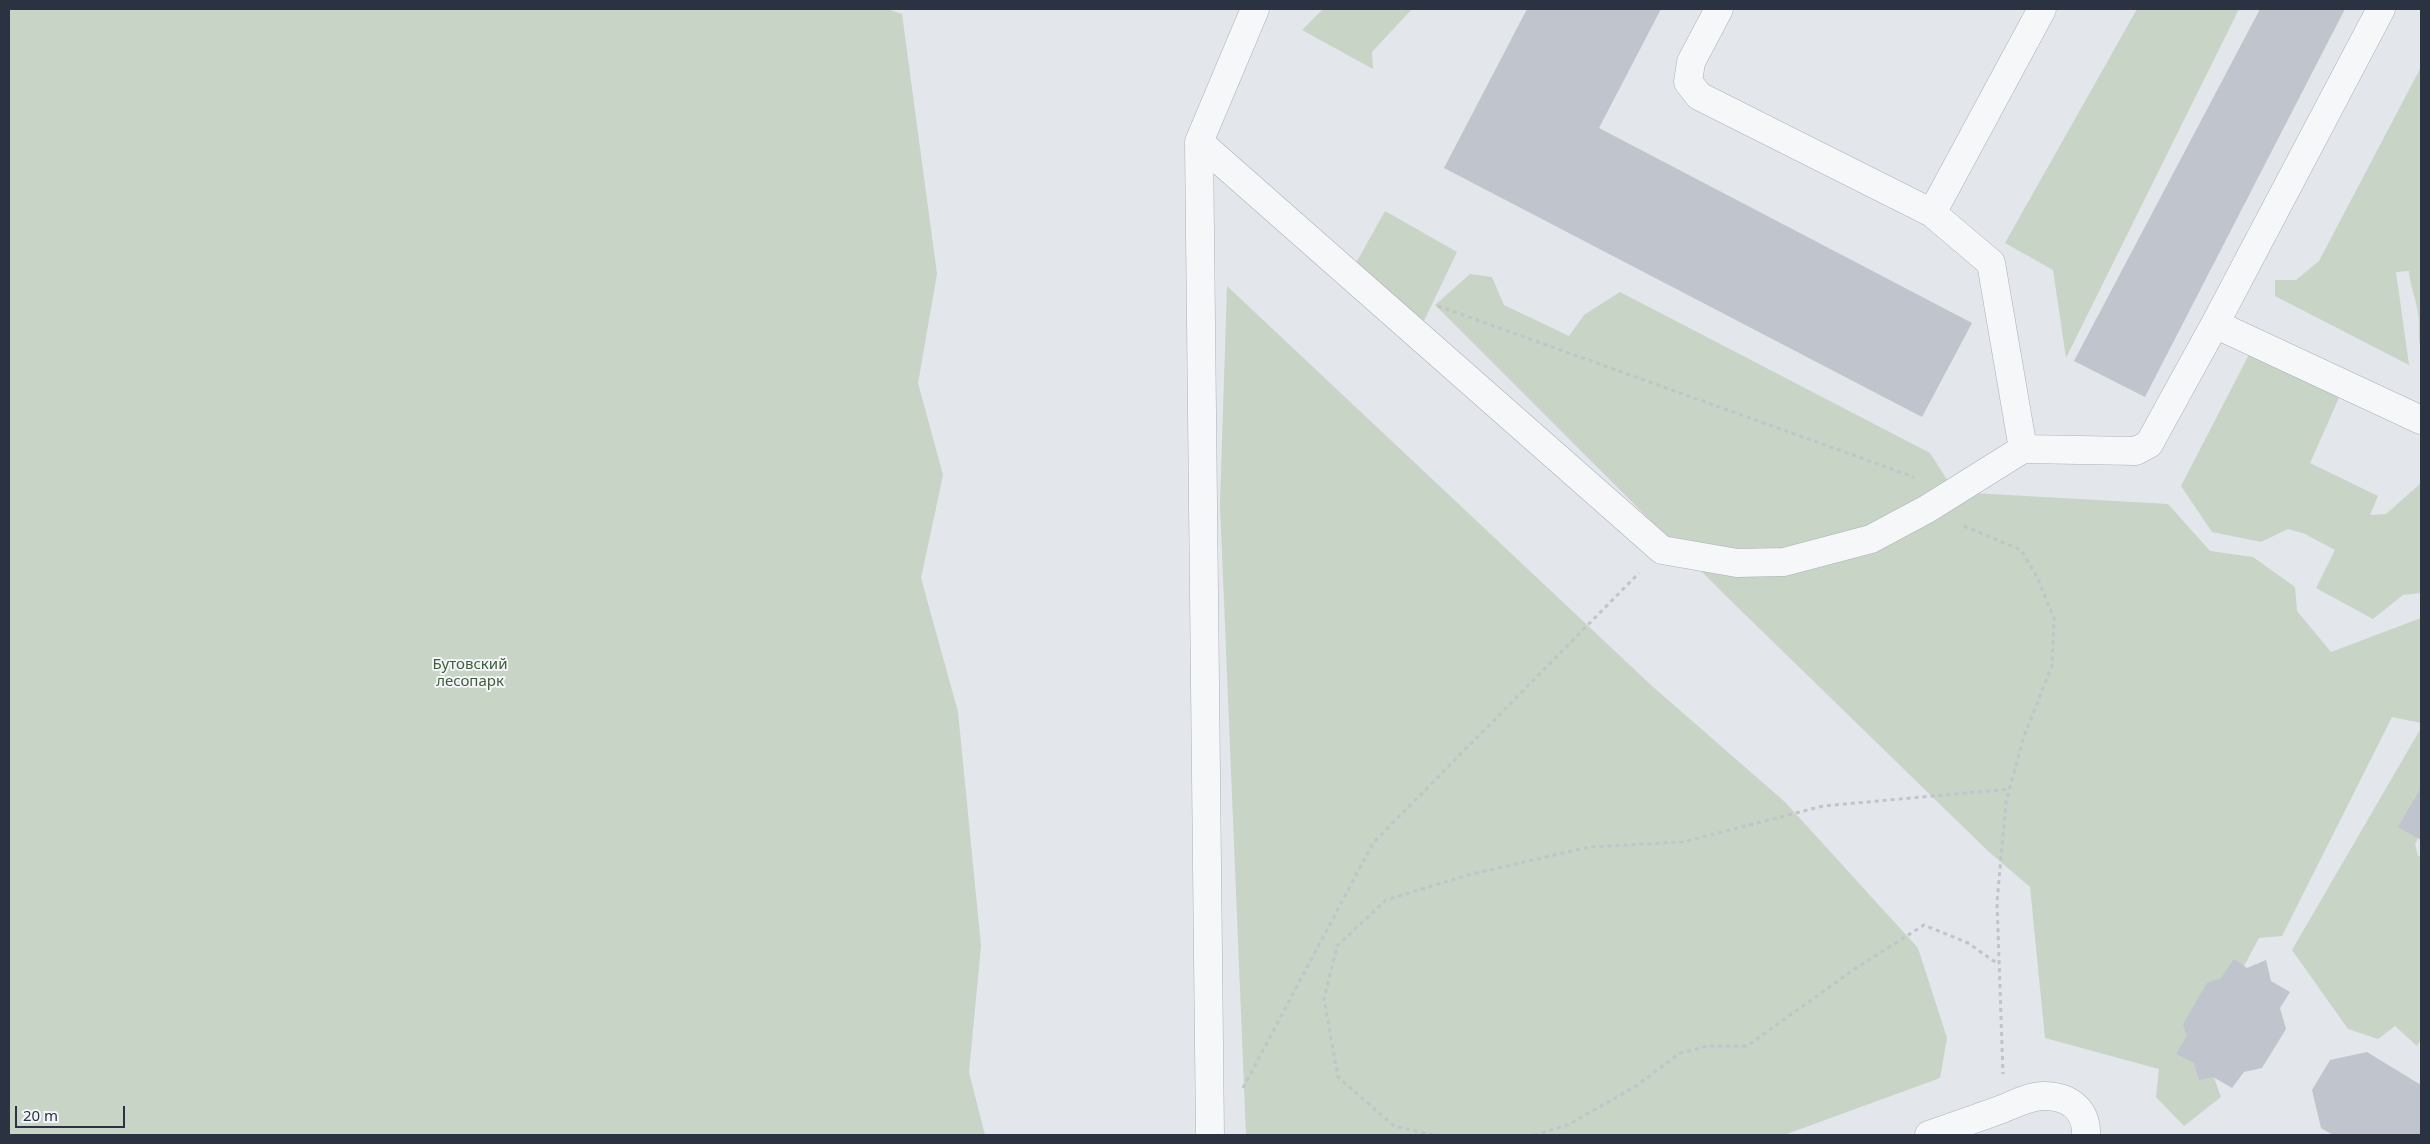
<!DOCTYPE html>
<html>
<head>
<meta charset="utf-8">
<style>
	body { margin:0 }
	#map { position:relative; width:2430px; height:1144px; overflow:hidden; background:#e3e6eb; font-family:"Noto Sans",sans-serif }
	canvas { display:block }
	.frame { position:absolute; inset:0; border:10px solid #2b3242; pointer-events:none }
	.scale { position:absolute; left:15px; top:1106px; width:110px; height:22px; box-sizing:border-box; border:2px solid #2b3242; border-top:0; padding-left:6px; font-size:15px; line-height:18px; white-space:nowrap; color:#2b3242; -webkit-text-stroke:4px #f3f5f8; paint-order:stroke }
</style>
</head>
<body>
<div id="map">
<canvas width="2430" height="1144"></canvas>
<div class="frame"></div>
<div class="scale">20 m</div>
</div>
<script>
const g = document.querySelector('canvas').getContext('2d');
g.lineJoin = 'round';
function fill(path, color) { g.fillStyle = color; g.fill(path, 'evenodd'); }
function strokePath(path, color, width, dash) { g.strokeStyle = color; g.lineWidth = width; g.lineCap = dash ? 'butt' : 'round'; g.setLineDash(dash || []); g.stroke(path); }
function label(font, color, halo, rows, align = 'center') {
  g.font = font + ' "Noto Sans",sans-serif'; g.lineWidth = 4; g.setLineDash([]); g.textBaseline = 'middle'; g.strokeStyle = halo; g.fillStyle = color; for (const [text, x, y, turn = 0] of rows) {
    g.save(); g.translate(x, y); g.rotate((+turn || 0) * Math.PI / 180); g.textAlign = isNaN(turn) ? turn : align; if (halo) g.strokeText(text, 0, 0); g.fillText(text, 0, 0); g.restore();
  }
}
const green = new Path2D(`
	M9,9h878l15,5 35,260 -19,109 25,92 -22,103 37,134 23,234 -12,126 16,63h-976z
	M1323,9h89l-40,43 1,17 -71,-39z
	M2137,9h102l-173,349 -13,-88 -48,-27z
	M2421,67v281c-4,-12 -1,-22 -3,-35 -2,-14 -8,-27 -9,-42l-13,1 13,93 -134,-69v-16h21l23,-19z
	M1385,211l72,41 -33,69 -68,-58z
	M1470,274l22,3 12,28 65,31 15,-21 36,-23 310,161 25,39 213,12 42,47 43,6 42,30 2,24 34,41 90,-34v105l-29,-6 -110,219 -23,2 -57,106 19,53 -37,29 -28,-29 3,-28 -114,-31 -15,-151 -41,-35 -263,-256 -291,-291z
	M1227,286l425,400 133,116 133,146 29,90 -7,40 -156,57h-538l-26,-631z
	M2256,341l90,41 -36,81 68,33 -8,19 16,-1 35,-31v110l-18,2 -30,24 -57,-31 19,-38 -30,-16 -17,-5 -27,13 -49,-10 -31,-46z
	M2421,728v104l-6,12 3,12 3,1v182l-4,7 -22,-20 -17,13 -30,-10 -56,-79z`);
const building = new Path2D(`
	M1527,9h134l-62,119 373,195 -50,94 -478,-249z
	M2260,9h85l-200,388 -71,-36z
	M2421,788v52l-23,-13z
	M2234,959l13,9 19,-8 5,21 19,11 -10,16 6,21 -24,39 -18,4 -12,16 -19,-11 -14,3 -5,-17 -18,-9 11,-18 -4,-12 24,-41 14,-5z
	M2367,1052l54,33v50h-88l-12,-7 -9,-38 18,-30z`);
const path = new Path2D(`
	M1438,306l476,171
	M1964,526l57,24 16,27 17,41 -2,48 -28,70 -18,66 -9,100 6,172
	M1243,1088l130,-245 266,-270
	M1433,1135l-39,-9 -56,-49 -14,-78 13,-53 49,-46 82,-25 121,-28 94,-5 140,-36 187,-17
	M1534,1135l34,-10 68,-39 44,-33 28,-7h39l109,-78 68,-43 44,18 30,21`);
const minor = new Path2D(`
	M1719,9l-28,53 -3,20 11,14 233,117
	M1199,142l463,408 75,13 47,-1 87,-23 56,-30 96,-60 113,2 13,-7 66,-120 166,-315
	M2215,324l206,96
	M2023,449l-32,-186 -59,-50 110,-204
	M1210,1135l-11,-993 56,-133
	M1929,1135c25,-9 49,-17 73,-26 13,-5 29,-14 44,-13 24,1 41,14 40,39`);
const parkNames = [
	["Бутовский",470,665],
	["лесопарк",470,682]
];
fill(green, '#c8d4c5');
fill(building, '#c0c4cd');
strokePath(minor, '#acb0b8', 29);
strokePath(path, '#c1c4c9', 3, [4, 4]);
strokePath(minor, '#f6f7f9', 28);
label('15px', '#3e5d39', '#f3f5f8', parkNames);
</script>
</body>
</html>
